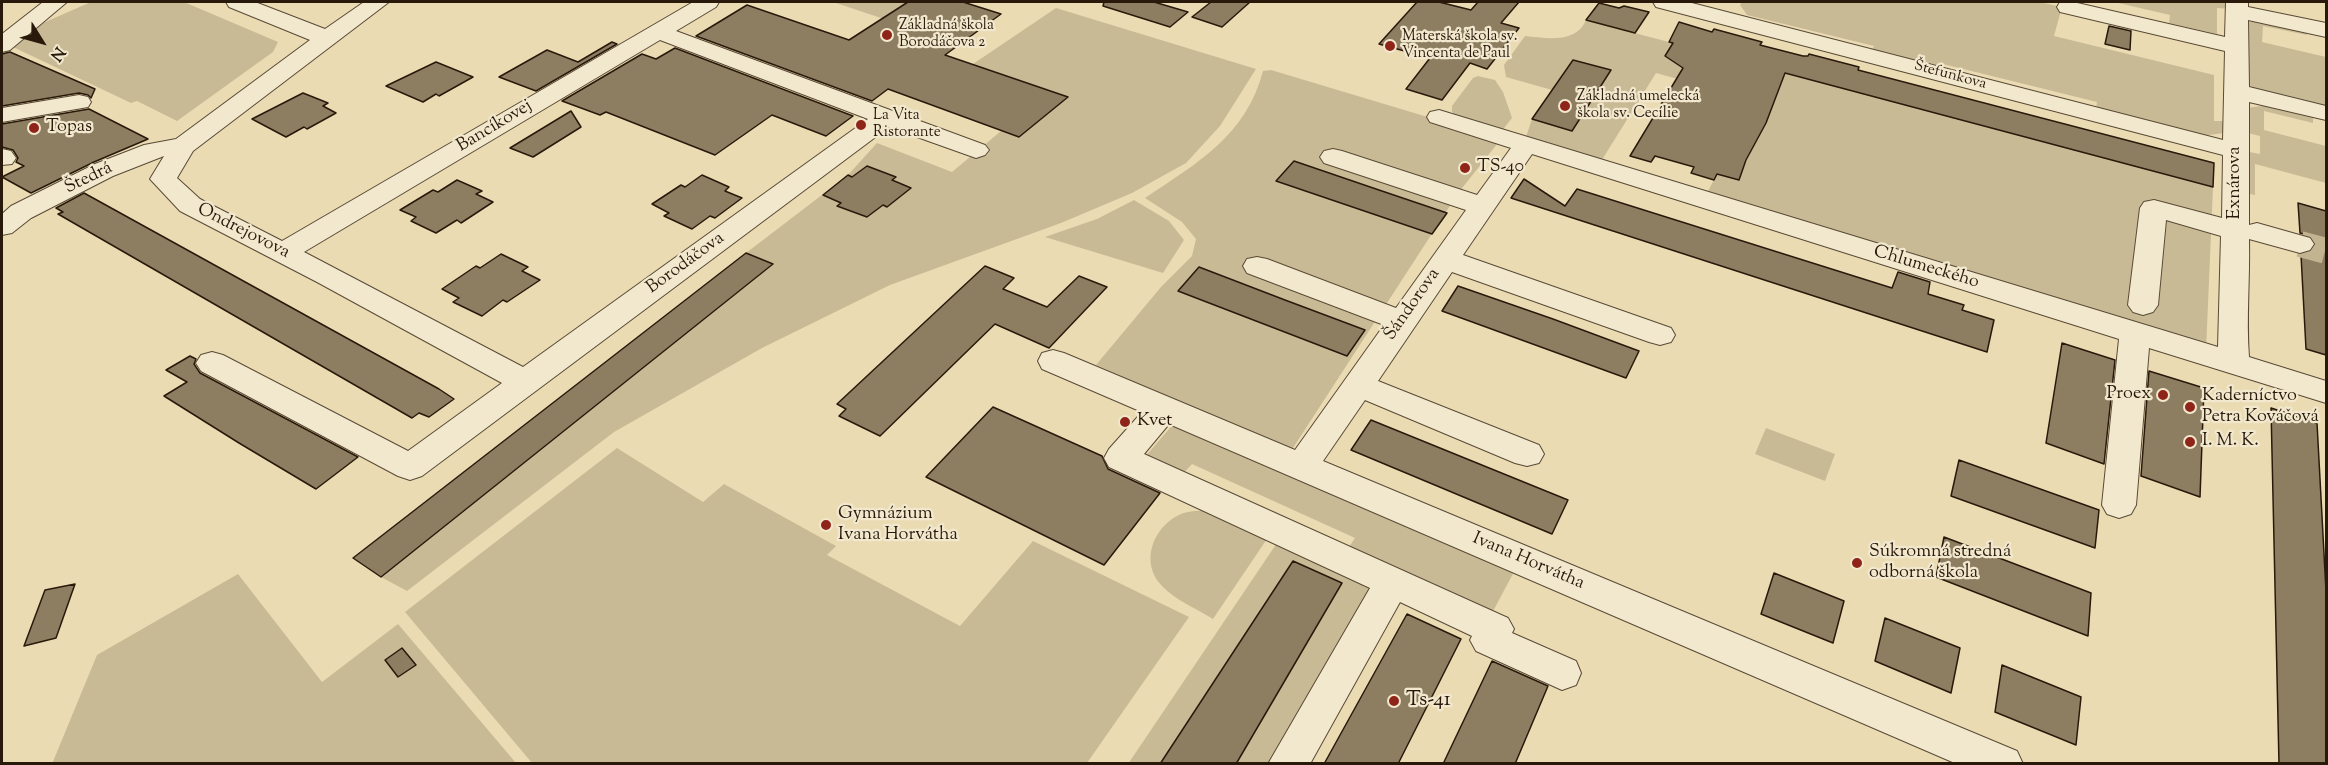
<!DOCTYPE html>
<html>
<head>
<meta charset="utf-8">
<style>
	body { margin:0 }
	#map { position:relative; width:2328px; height:765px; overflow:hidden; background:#eadbb3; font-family:"Sorts Mill Goudy",serif }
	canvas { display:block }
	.frame { position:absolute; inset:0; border:3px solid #29190b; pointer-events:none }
	.north { position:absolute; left:12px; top:12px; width:60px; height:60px; -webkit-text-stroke:4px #f1e8ce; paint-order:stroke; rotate:127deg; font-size:16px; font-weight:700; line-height:24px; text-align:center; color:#29190b }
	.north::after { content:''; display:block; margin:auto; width:21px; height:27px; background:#29190b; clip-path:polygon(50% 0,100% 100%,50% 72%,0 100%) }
</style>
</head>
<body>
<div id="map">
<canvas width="2328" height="765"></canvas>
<div class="frame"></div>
<div class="north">N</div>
</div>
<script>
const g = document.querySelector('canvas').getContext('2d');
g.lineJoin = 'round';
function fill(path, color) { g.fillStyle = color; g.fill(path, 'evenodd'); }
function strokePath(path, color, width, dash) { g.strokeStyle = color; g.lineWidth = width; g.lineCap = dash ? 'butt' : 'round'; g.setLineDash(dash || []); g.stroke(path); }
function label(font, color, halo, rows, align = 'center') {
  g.font = font + ' "Sorts Mill Goudy",serif'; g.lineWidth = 4.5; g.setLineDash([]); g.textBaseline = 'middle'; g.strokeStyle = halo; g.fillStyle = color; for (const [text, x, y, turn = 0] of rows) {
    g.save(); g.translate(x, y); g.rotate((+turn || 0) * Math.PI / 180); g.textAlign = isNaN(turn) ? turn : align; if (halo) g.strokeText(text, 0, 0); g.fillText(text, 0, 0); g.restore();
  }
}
const green = new Path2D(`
	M91,2h93l94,40 -5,10 -96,69 -40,-20 -6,2 -118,-56 30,-24z
	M833,2h81l-27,18z
	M1742,2h297l23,5 -8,29 160,39v46h16l-6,12 -23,3 -105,-27 1,-7 -154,-38 -2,6 -70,-18 3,-6 -127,-31 -7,-10z
	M2114,2h117v7l-14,-1v26l-48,-11 1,-8z
	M1056,8l200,61 -36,57 -34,37 -54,30 -71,30 -171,62 -128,63 -148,84 -207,159 -26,-14 392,-312 -27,-12 102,-78 29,-32 75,29 49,-41 18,6 49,-40 -95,-33z
	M1586,20l627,167 -7,164 -500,-156 11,-21 21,6 34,-75 -116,-32 -56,90 -75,-23 7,-21 40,12 39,-61 -38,-10 -21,30 -46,-13 -2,-12 21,-29c21,2 51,8 61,-16z
	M2256,21l50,7 1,7 -44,-9 -1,16 64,15v55c-25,-7 -57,-11 -78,-28l-3,-57 5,-5z
	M1271,70l230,69 -42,53 -168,259 -195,-86 65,-78 31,-31 4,-17 -14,-17 -37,-24c52,-35 101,-62 118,-127z
	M1478,76l17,4 8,12 9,26 -11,14 -41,-13 -8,-7v-6l21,-28z
	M2269,105l44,9v9l-49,-12v19l62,16v37l-71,-19v31l-11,-2v-42l16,3v-18l-16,-4 2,-24z
	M1134,200l35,21 15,19 -21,33 -118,-36 52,-18z
	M1176,421l340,147 -25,47 -144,-65 8,-12 -163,-74 -11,12 -37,-18z
	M1766,428l69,26 -10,27 -70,-27z
	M617,448l86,54 21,-18 112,62 -9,9 133,71 73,-85 156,76 -102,146h-555l-127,-151z
	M1204,510l67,23 -58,86c-16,-10 -38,-19 -51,-33 -23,-23 -9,-60 19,-72 7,-3 16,-3 23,-4z
	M1281,537l97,54 -101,172 -149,1z
	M238,574l84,108 76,-58 118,139 -464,1 45,-109z`);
const building = new Path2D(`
	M908,2h55l38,12 -56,41 123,42 -49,40 -131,-48 -16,12 -176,-65 51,-31 102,35z
	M1104,2h50l34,10 -18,15 -67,-21z
	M1211,2h39l-28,25 -30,-10z
	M1417,2h22l32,8 7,-8h41l-18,21 18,5 -32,41 -17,-6 -28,37 -36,-11 24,-31 -51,-14z
	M1599,3l20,5 5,-2 25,6 -14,21 -49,-13z
	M1679,22l33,10 2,-3 48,13 -2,3 43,11h5l1,-2 50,13 -1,3 356,93 -1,24 -428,-114 -19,50 -20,37 -7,20 -22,-6 -3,6 -23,-7 3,-6 -39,-11 -4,6 -21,-6 53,-88 -18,-12 8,-13 -4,-1z
	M2109,26l22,5 -1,19 -25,-6z
	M612,42l5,2 -81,47 -37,-14 48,-27 31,12z
	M675,48l178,68 -27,20 -54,-21 -57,40 -109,-43 -6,3 -38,-14 80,-47 14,5z
	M10,52l85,37 -4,9 -3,-3 -9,-2 -77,13v-52z
	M1573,60l38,10 -39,61 -40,-12z
	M436,62l37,15 -34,19 -3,-2 -13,8 -37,-16z
	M303,93l25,10 -5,3 13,7 -29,16 -3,-2 -18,10 -34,-18z
	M89,109l59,30 -54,23 -63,31 -29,-16 22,-11 -8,-4 2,-4 -5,-8 -11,-3v-23z
	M571,111l10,16 -48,30 -23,-9z
	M1294,161l82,28 71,24 -15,21 -156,-53z
	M867,166l29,11 -4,3 19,8 -24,19 -4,-2 -16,12 -30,-11 4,-3 -18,-8 25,-20 4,2z
	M702,175l27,12 -4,4 17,7 -27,20 -5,-2 -18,13 -28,-13 5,-3 -17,-9 29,-19 4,2z
	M1524,179l41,27 12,-17 315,99 6,-16 32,10 -2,12 36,11 -2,5 32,10 -7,32 -476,-154z
	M457,180l25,11 -6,3 17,8 -32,21 -4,-3 -21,13 -25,-12 5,-4 -16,-7 33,-20 5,2z
	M84,193l355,196 15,10 -25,18 -10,-4 -7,5 -354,-204 5,-2 -7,-4z
	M2298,203l28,8v144l-20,-6 -5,-94 11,-4 4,-8 -5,-7 -11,-3z
	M746,253l27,11 -392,313 -28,-19z
	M501,254l27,13 -6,4 18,9 -33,22 -4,-2 -21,16 -29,-14 6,-4 -17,-9 34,-23 4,2z
	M985,266l29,12 -11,11 44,18 32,-31 28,11 -58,61 -54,-24 -115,112 -41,-20 7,-7 -9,-5z
	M1199,267l86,33 80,30 -18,26 -169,-65z
	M1458,286l95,33 86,32 -13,27 -184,-67z
	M2062,343l53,17 -11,104 -58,-21z
	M190,356l6,3 -2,5 6,9 158,84 -42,32 -77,-46 -75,-47 23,-14 -21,-12z
	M2149,371l55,17 -4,109 -59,-21z
	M993,407l109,49 6,13 52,24 -56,72 -178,-88z
	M2271,408l46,15 9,168v173h-47z
	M1371,420l197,80 -16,34 -201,-84z
	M1959,460l140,50 -4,38 -144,-52z
	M1944,537l147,56 -3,43 -152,-59z
	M1293,561l49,22 -106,181h-76z
	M1774,573l70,28 -11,42 -72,-29z
	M75,584l-19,54 -32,8 21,-56z
	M1407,614l54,25 -63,125h-74z
	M1885,618l75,30 -9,45 -76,-32z
	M402,648l14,17 -18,12 -13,-17z
	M1492,661l56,25 -33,78h-72z
	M2002,665l79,32 -5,48 -81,-33z`);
const minorTunnel = new Path2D(`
	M2300,244l26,7`);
const minor = new Path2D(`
	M43,2h24l-57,48 -8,2v-18z
	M226,2h29l70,27 39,-27h25l-196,149 -16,27 23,21 82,42 411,-239h26l-3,5 -40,24 309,114 4,5 -4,5 -9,3 -87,-31 -467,349 -12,4 -12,-4 -197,-105 -5,-8 5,-8 11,-3 11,3 185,96 94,-68 -185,-101 -137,-71 -30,-32 14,-23 -51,20 -82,42 -19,15 -10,2v-21l9,-8 84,-42 49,-19 32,-6 134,-99 -81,-33zM660,40l208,79 -345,248 -219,-115z
	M1653,2h35l535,138 2,-89 -165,-39 -3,-5 3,-5h13l152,35 1,-35h22v5l78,16v14l-78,-17 1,67 77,19v14l-77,-18v123l8,-2 53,15 4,6 -4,6 -10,3 -51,-14c1,39 -3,79 0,118l77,24v22l-177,-55 -13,157 -5,9 -12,4 -12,-4 -5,-9 17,-166 -587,-185 -69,101 208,73 4,7 -4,7 -11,3 -11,-3 -197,-70 -74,109 161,64 5,9 -5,9 -12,3 -12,-3 -150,-63 -42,61 694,290 6,13h-66l-788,-340 -25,30 364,164 6,11 -2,4 64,28 5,12 -5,12 -14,5 -86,-39 -6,-11 2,-4 -72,-34 -90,162h-42l102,-176 -261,-121 -5,-9 5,-9 33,-37 -100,-43 -4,-8 4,-8 11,-3 11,3 231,97 89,-125 -137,-52 -4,-7 4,-7 10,-2 10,2 129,49 70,-98 -142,-47 -4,-6 4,-6 9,-2 9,2 135,44 34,-47 -81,-26 -3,-5 3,-5 9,-2 779,237 3,-111 -55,-16 -8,85 -5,7 -10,3 -10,-3 -5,-7 12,-97 4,-6 10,-2 68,18 1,-63 -567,-148z
	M79,95l9,2 3,5 -3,5 -86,15v-14z
	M2,149l9,2 5,7 -4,6 -10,1z`);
const markers = [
	[887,35,6,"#8f2418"],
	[1390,46,6,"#8f2418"],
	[1565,106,6,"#8f2418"],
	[861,125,6,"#8f2418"],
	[34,128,6,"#8f2418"],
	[1465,168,6,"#8f2418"],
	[2163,395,6,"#8f2418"],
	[2190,407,6,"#8f2418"],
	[1125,422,6,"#8f2418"],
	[2190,442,6,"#8f2418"],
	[826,525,6,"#8f2418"],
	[1857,563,6,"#8f2418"],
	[1394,701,6,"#8f2418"]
];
const farPoinames = [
	["Základná škola",899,26],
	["Borodáčova 2",899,43],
	["Materská škola sv.",1402,37],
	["Vincenta de Paul",1402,54],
	["Základná umelecká",1577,97],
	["škola sv. Cecílie",1577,114],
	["La Vita",873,116],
	["Ristorante",873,133]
];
const farStreetnames = [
	["Štefunkova",1950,76,15]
];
const streetNames = [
	["Bancíkovej",495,127,-31],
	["Štedrá",89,179,-26],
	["Exnárova",2236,183,-90],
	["Ondrejovova",243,232,27],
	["Borodáčova",686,264,-36],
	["Chlumeckého",1926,268,17],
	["Šándorova",1413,305,-55],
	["Ivana Horvátha",1528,562,23]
];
const poiNames = [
	["Topas",46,128],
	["TS-40",1477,168],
	["Proex",2151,395,"right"],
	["Kaderníctvo",2202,397],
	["Petra Kováčová",2202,418],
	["Kvet",1137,422],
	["I. M. K.",2202,442],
	["Gymnázium",838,515],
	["Ivana Horvátha",838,536],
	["Súkromná stredná",1869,553],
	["odborná škola",1869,574]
];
const nearPoinames = [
	["Ts-41",1406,701]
];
fill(green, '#c9ba96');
fill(building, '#8d7e62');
strokePath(building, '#29190b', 1.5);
strokePath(minorTunnel, '#c3b491', 26, [26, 13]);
strokePath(minor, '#594a35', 2);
fill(minor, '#f1e8ce');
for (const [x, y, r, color] of markers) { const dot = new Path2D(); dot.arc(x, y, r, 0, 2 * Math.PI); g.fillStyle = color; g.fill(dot); strokePath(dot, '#f1e8ce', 2); }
label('15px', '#29190b', '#f1e8ce', farPoinames, 'left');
label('15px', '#29190b', '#f1e8ce', farStreetnames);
label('18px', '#29190b', '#f1e8ce', streetNames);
label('18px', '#29190b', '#f1e8ce', poiNames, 'left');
label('21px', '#29190b', '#f1e8ce', nearPoinames, 'left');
</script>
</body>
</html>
